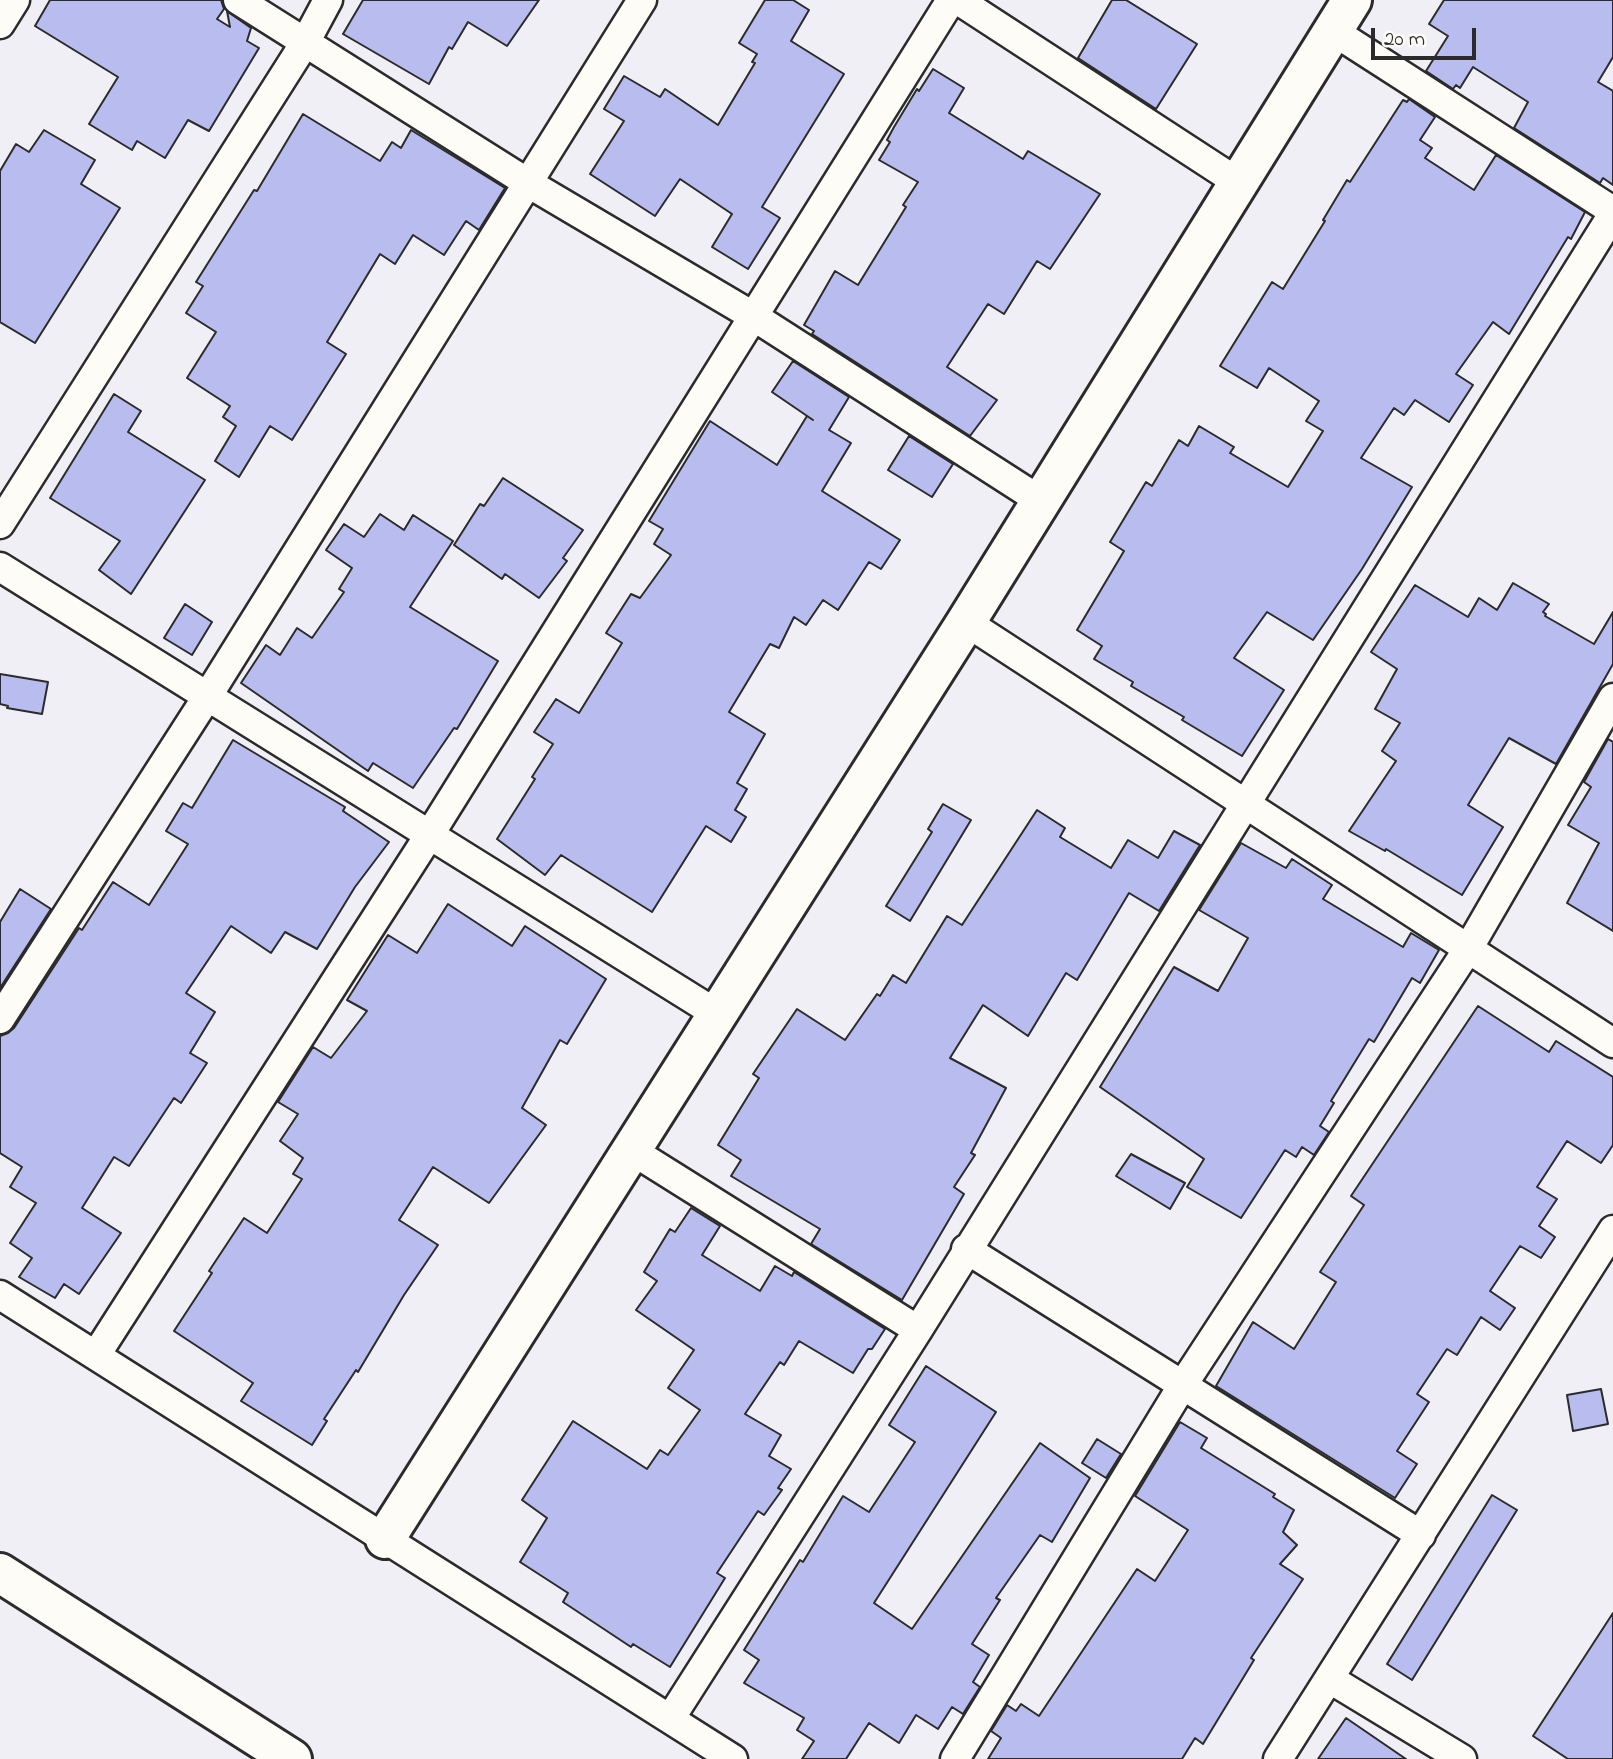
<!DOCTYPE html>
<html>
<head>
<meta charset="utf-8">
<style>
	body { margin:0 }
	#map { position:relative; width:1613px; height:1759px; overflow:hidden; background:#efeff5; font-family:"Indie Flower",sans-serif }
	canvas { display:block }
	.scale { position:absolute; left:1371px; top:28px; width:105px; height:32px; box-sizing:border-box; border:4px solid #2b2b2b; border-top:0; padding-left:9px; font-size:21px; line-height:24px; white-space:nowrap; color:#2b2b2b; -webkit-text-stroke:5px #fdfcf7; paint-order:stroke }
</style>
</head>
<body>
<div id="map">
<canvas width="1613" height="1759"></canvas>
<div class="scale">20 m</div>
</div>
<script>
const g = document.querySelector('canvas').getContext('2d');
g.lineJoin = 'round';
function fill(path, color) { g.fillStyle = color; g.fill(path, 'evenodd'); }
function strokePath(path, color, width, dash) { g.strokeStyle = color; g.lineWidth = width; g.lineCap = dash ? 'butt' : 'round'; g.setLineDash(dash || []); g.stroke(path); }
const building = new Path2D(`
	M50,0h171l3,9 -7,10 13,8 -3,-16 24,17 -4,13 12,7 -50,83 -21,-11 -23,38 -28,-17 -5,9 -43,-26 29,-47 -83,-51z
	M363,0h176l-32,46 -39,-24 -16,27 -3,-2 -20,37 -86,-50z
	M765,0h28l16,10 -18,31 53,33 -82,133 18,11 -32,51 -36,-22 20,-33 -52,-35 -25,37 -65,-42 34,-53 -20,-12 20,-33 36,21 5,-8 53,36 37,-62 -3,-1 5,-8 -18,-11z
	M1112,0h14l71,44 -41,65 -78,-51z
	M1444,0h169v57l-15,25 15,9v94l-10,-7 -3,5 -86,-55 14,-26 -55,-35 -13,21 -4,-3 -3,4 -27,-18 22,-35 -19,-12z
	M933,69l31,19 -15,25 74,46 5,-8 72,43 -50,75 -13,-8 -33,53 -16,-10 -41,63 50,33 -27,36 -158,-102 2,-3 -10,-6 31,-54 23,14 48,-78 -3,-2 15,-23 -39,-22 11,-18 -3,-2 7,-13 23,-38 2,2z
	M1409,99l26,18 -15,23 12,8 -7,10 49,32 22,-35 89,57 -14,27 -3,-2 -59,97 -16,-12 -37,52 17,11 -24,37 -34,-22 -11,15 -10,-7 -33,50 51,29 -50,82 -49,71 -46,-28 -33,46 50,32 -42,66 -60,-36 2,-3 -53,-31 2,-4 -39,-23 8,-13 -25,-16 47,-79 -14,-9 36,-60 6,4 27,-46 9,6 11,-20 35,21 -4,6 58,34 35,-56 -17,-10 13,-20 -50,-33 -12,20 -37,-22 52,-84 11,7 42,-68 -2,-1 24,-40 3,2 53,-82 4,2z
	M303,114l77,47 12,-19 9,6 10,-18 94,58 -26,42 -13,-9 -22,34 -31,-20 -18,29 -15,-10 -53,88 19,12 -54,86 -22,-14 -31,51 -24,-16 21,-35 -13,-9 7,-11 -43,-28 29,-46 -30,-19 17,-27 -7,-4 58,-92 3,1z
	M44,130l51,30 -14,24 39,24 -85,135 -35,-21v-151l16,-27 13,8z
	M793,361l56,36 -20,33 22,13 -29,48 78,49 -19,29 -12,-7 -31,48 -15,-10 -17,25 -12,-8 -15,31 -9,-4 -41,68 36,22 -28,49 10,6 -12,21 11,7 -15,25 -25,-16 -54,86 -91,-57 -16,20 -48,-36 38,-60 -3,-2 21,-33 -19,-12 22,-33 23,14 43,-70 -16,-10 25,-39 9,4 31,-43 -17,-11 9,-15 -14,-8 61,-100 67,44 30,-49 6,4 -41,-28z
	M114,394l27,17 -13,21 77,48 -74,114 -32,-24 21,-29 -70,-43z
	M909,436l44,28 -21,33 -44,-27z
	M503,478l80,52 -20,28 4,3 -28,37 -34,-24 -3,5 -48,-34 26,-41 4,2z
	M380,514l24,16 9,-15 40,26 -43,66 88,54 -41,68 -3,-1 -41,60 -40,-25 -5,8 -127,-88 25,-38 14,10 17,-27 15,10 32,-46 -5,-3 13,-21 -26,-18 18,-26 20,13z
	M1513,583l36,21 -6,8 3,2 -1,2 49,28 19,-32v52l-57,100 -47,-26 -41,67 35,22 -41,68 -76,-46 -1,2 -36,-20 47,-70 -14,-10 18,-28 -25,-14 22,-40 -26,-17 44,-67 53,32 11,-19 18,12z
	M185,604l27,18 -20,33 -28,-17z
	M0,674l48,8 -6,32 -35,-6 1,-2 -8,-2z
	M1608,739l5,3v189l-46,-28 32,-60 -31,-18 23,-38 -7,-5z
	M233,740l112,67 -2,4 46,31 -34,45 -38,62 -32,-17 -14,21 -40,-27 -45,67 29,19 -25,41 17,10 -26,40 -7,-5 -45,68 -15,-9 -32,51 39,25 -42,61 -15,-10 -9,14 -36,-21 13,-19 -22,-15 26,-40 -26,-16 12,-20 -22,-14v-117l8,-3 6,-5 65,-100 3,2 31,-48 36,23 39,-61 -22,-13 17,-28 9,5z
	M943,804l28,16 -61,101 -24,-15 46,-74 -4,-3z
	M1037,810l28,18 -5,9 51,31 17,-28 30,18 16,-27 26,14 -41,66 -30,-18 -52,87 -11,-7 -38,63 -45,-31 -33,53 56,30 -35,65 4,2 -21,32 10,7 -62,106 -91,-56 9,-15 -89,-53 10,-16 -23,-15 41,-67 -6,-4 44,-65 48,31 32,-46 3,2 13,-21 13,8 41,-67 15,9z
	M1241,843l45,25 6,-9 40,26 -9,14 80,48 8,-14 28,17 -19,33 -8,-5 -38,64 -5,-3 -38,62 3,2 -14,23 9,6 -15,23 -12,-8 -6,10 -11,-7 -44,68 -54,-31 17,-28 -104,-72 74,-120 44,24 30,-53 -49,-28z
	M20,889l31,20 -51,79v-66z
	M448,904l64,42 13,-20 81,53 -39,65 -7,-4 -38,68 24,17 -57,78 -56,-36 -34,53 39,25 -34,50 -46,77 -2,-2 -32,49 3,2 -15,24 -71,-44 12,-18 -79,-52 38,-58 -3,-2 35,-53 23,15 35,-54 -9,-5 10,-16 -23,-17 18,-27 -20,-12 35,-55 18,11 36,-47 -20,-11 41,-65 29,18z
	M1478,1006l71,46 7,-11 57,36v68l-12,18 -34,-22 -30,46 20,12 -18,27 16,11 -14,21 -21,-12 -30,45 25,17 -15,22 -19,-13 -24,38 -10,-6 -30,45 12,8 -32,49 20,13 -22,34 -179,-112 37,-64 41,27 42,-67 -16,-10 44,-67 -13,-9z
	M1131,1154l54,29 -15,26 -54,-33z
	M691,1208l29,18 -18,29 58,36 15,-25 17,10 2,-4 91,57 -13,20h-4l-15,24 -54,-32 -15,24 -4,-3 -35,52 36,21 -12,21 22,13 -13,19 4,2 -18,25 -6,-4 -41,62 8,5 -55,89 -37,-23 -2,3 -68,-45 5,-9 -48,-31 27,-44 -25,-18 51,-79 74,48 13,-19 8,5 32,-45 -32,-22 26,-38 -58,-40 21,-29 -13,-9 26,-43 5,3z
	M926,1366l70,46 -122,191 38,26 128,-186 50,35 -38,64 -12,-7 -44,63 4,2 -28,44 17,11 -16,27 7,5 -17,27 -11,-7 -14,22 -22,-14 -17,28 -30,-20 -23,36h-44l12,-18 -17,-11 7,-12 -60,-35 15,-23 -15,-10 56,-90 3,2 40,-66 26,16 46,-70 -26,-17z
	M1601,1389l7,35 -35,7 -6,-36z
	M1180,1422l27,16 -6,10 74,46 -2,3 21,13 -11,22 14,13 -17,19 23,15 -52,79 3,2 -51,84 -8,-6 -13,21h-194l13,-21 -10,-7 16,-26 9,6 5,-7 18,12 98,-147 18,12 33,-51 -53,-34z
	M1097,1439l24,15 -15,24 -24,-15z
	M1492,1495l25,15 -105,170 -25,-16z
	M1613,1613v146h-45l-35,-23z
	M1346,1718l60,41h-88z`);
const street = new Path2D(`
	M238,0l290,183 225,133 288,185
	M958,0l281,183
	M0,24l15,-24
	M1333,31l280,180
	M0,524l306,-483 22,-41
	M0,567l717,447
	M966,622l647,421
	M0,1019l207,-322 435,-697
	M631,1150l287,180
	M966,1249l455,286
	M0,1295l733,464
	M96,1355l334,-521 521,-834
	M1330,1679l132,80
	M670,1719l248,-389 695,-1116
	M955,1759l227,-373 286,-437 145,-251
	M1278,1759l335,-529`);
const secondary = new Path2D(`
	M385,1539l581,-917 386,-622
	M0,1573l292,186`);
fill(building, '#b8bcee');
strokePath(building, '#2b2b2b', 2);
strokePath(street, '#2b2b2b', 33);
strokePath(secondary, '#2b2b2b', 44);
strokePath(street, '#fdfcf7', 28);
strokePath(secondary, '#fdfcf7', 38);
</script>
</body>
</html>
